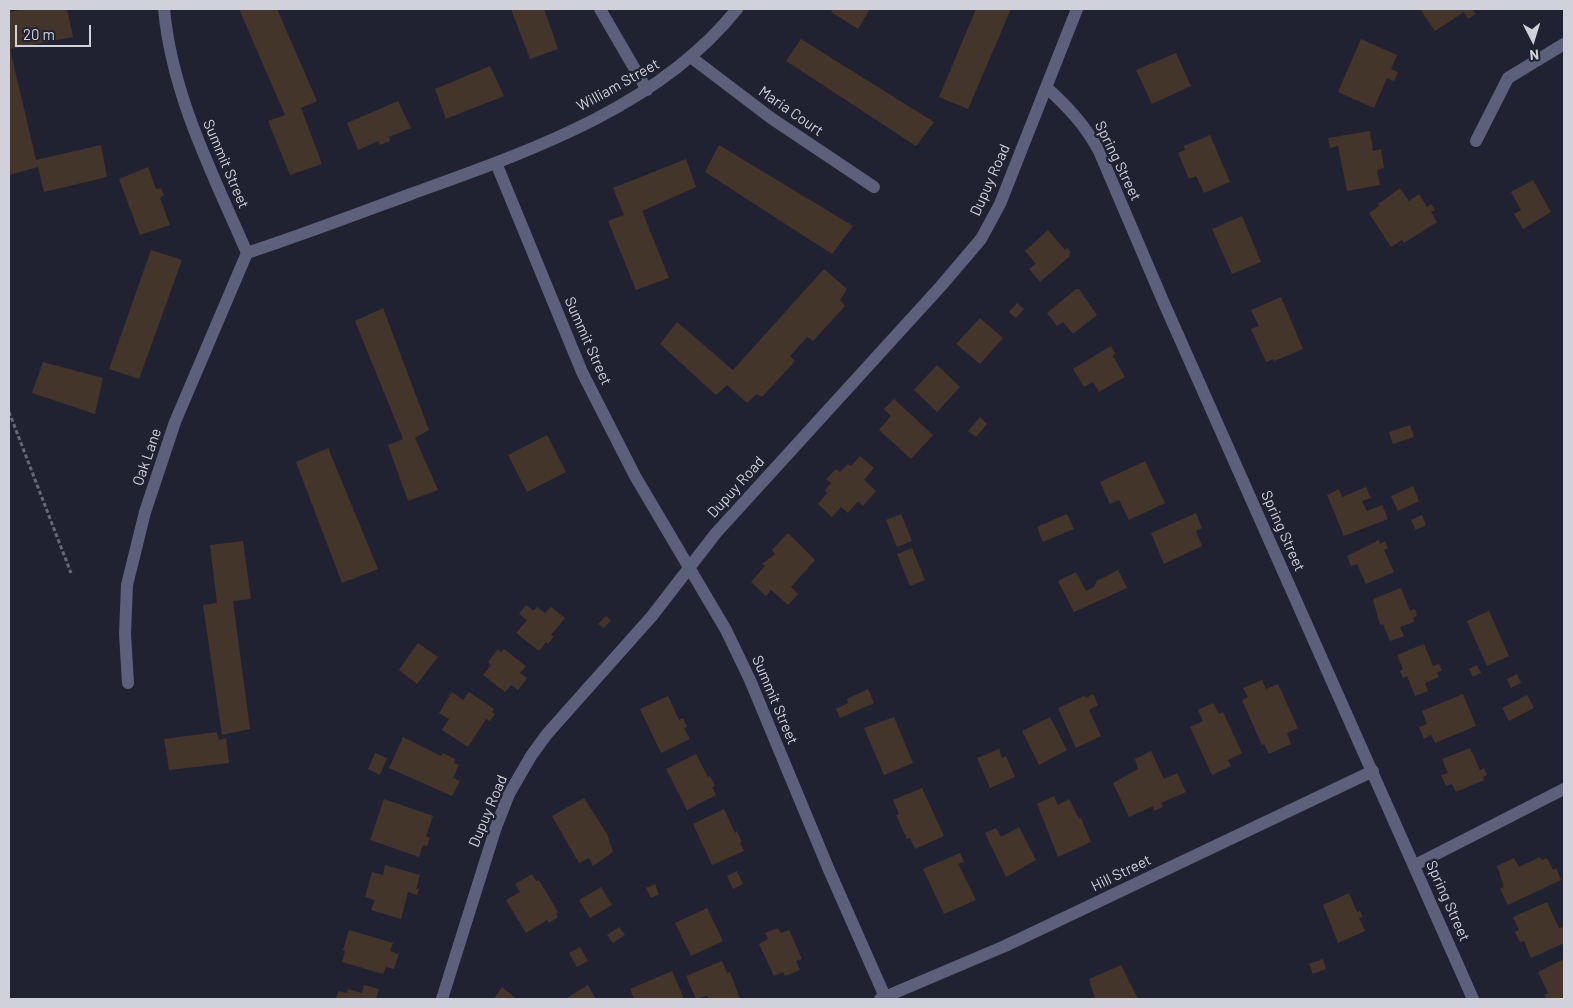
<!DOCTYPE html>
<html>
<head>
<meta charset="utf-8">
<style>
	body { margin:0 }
	#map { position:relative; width:1573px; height:1008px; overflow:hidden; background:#212231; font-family:Barlow,sans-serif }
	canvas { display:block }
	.frame { position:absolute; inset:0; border:10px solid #d0d1db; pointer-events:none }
	.north { position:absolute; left:1508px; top:15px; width:50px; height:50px; -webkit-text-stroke:4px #212231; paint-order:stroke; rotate:175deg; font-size:14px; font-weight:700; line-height:20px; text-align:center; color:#d0d1db }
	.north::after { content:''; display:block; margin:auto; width:18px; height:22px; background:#d0d1db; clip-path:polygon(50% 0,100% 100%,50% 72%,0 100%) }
	.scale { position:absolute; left:15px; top:25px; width:76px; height:22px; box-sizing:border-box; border:2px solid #d0d1db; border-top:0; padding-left:6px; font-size:15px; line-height:18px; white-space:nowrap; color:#d0d1db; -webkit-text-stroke:4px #212231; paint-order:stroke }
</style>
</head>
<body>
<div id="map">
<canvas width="1573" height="1008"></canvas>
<div class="frame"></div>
<div class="north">N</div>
<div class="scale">20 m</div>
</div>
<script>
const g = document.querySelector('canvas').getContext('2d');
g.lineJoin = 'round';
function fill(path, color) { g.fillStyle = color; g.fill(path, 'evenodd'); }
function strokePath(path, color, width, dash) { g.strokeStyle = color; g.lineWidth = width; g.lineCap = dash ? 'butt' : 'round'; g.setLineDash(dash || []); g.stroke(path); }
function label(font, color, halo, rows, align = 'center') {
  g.font = font + ' Barlow,sans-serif'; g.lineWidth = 5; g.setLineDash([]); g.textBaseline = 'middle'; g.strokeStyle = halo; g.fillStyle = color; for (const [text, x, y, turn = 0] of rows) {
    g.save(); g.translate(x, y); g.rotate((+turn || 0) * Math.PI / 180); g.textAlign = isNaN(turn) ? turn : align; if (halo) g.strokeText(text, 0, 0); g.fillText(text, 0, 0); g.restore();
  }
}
const building = new Path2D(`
	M25,9h42l6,28 -63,12 26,111 65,-15 6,32 -63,15 -6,-25 -29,8v-163z
	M239,9h38l40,92 -16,7 21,56 -32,11 -22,-54 17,-6z
	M511,9h33l14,40 -28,10z
	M833,9h37l-12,20 -27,-17z
	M976,9h35l-43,100 -29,-12z
	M1420,9h52l4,5 -8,5 -4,-7 -29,19z
	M801,39l133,83 -18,24 -130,-85z
	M1361,39l36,16 -6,14 7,3 -4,9 -7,-3 -13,30 -36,-16z
	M1176,53l15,33 -39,18 -16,-34z
	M490,66l14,30 -58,23 -11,-30z
	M398,101l13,27 -22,9 1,4 -10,4 -2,-4 -20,9 -11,-27z
	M1370,131l3,20 8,-2 3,19 -7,2 3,15 -33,6 -9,-45 -8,2 -2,-10z
	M1210,135l20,47 -26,11 -8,-17 -7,3 -11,-26 7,-3 -1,-4z
	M719,145l134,81 -21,28 -127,-82z
	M686,159l10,28 -54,24 27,67 -33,12 -28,-69 16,-6 -11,-27z
	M148,167l8,22 5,-1 3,7 -4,3 10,27 -30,10 -21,-56z
	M1533,180l18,32 -28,17 -9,-15 7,-4 -10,-18z
	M1400,188l9,13 10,-7 8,13 4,-3 4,6 -4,2 6,10 -33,21 -2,-3 -11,7 -22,-34 10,-7 -1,-2z
	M1242,216l19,46 -29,12 -20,-45z
	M1048,230l17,20 2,-2 4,4 -2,2 1,2 -30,26 -11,-13 7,-5 -11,-13z
	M151,250l31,10 -43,119 -30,-10z
	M824,269l23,20 -7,11 5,6 -32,35 -6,-4 -17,19 5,5 -33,36 -5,-3 -10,9 -20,-18 -11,10 -56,-51 17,-22 56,48z
	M1076,289h3l18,26 -24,19 -10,-12 -6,4 -10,-13z
	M1281,297l22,52 -29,12 -1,-2 -7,3 -15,-33 8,-3 -8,-16z
	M1017,303l7,6 -8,9 -7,-6z
	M383,308l46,122 -14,8 23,52 -30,11 -20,-56 15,-6 -48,-118z
	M980,318l23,20 -23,26 -24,-20z
	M1111,346l4,8 -2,2 12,21 -26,15 -6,-10 -9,5 -11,-18z
	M43,362l60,16 -8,36 -63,-21z
	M937,365l23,22 -23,25 -23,-22z
	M894,399l39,36 -22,24 -32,-29 12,-14 -7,-7z
	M980,417l7,7 -11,13 -8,-6z
	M1410,425l4,12 -21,7 -4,-12z
	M547,435l19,37 -39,20 -19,-37z
	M328,448l50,121 -36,14 -46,-121z
	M860,456l14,12 -10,12 12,11 -13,15 -5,-5 -10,12 -7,-6 -9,10 -14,-13 9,-11 -2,-3 6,-7 -5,-4 10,-10 4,3 8,-8 3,2z
	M1145,461l20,42 -36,17 -10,-20 -9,4 -10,-22z
	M1413,486l6,15 -21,10 -7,-15z
	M1366,487l5,11 -9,3 5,10 15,-6 6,14 -44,17 -17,-41 12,-6 3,8z
	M1196,513l6,15 -6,3 6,15 -38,18 -13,-31z
	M901,514l11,27 -15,6 -11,-27z
	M1067,514l7,15 -31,13 -6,-15z
	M1422,515l4,10 -10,5 -5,-10z
	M788,533l27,27 -24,27 7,7 -10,11 -17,-15 -5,6 -15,-14 14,-16 -3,-2 13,-10 -3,-4z
	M1379,540l1,4 5,-3 3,7 -4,2 10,22 -28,12 -9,-20 -6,2 -4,-10z
	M243,541l8,58 -18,2 17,128 -28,6 -19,-130 14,-2 -7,-58z
	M912,548l13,32 -15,6 -13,-32z
	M1118,570l9,18 -53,24 -16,-31 18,-9 10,19 8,-4 3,-6z
	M1401,588l9,23 5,-2 2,6 -4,3 1,4 -14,5 4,9 -14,5 -7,-17 -3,1 -7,-26z
	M526,605l8,6 3,-4 8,6 6,-6 14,11 -14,17 3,1 -6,8 -2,-2 -7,9 -23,-18 11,-13 -8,-6z
	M1489,611l20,45 -22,10 -20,-45z
	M606,616l5,4 -7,8 -6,-4z
	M418,643l20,14 -21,27 -18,-14z
	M1424,644l9,22 6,-2 3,7 -5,1 2,5 -14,6 3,8 -13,5 -8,-20 -4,2 -3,-7 3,-2 -6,-14z
	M498,649l3,3 3,-3 22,17 -6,7 7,5 -9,12 -7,-5 -6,7 -22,-17 8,-10 -3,-3z
	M1477,665l4,8 -8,4 -4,-8z
	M1517,674l4,9 -10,5 -4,-9z
	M1262,680l4,9 12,-5 20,44 -11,5 4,11 -22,10 -5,-10 -2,1 -20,-45 6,-3 -5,-9z
	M868,689l6,14 -34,15 -4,-9 12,-6 -1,-4z
	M452,692l11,8 6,-8 25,17 -2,3 3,2 -5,7 -4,-2 -18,28 -26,-17 7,-11 -10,-6z
	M1093,694l5,11 -9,5 12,26 -25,12 -18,-40 26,-12 2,2z
	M1463,694l13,32 -41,17 -4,-8 -7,4 -5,-12 8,-3 -5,-13z
	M1527,695l7,13 -25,13 -7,-13z
	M668,696l11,24 4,-2 4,9 -3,1 6,11 -29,14 -21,-44z
	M1213,703l6,11 4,-2 19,41 -14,7 3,6 -19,9 -22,-48 13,-6 -5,-11z
	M894,717l19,46 -29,12 -20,-47z
	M1050,717l17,33 -28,15 -17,-34z
	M217,732l2,8 7,-2 3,25 -60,7 -5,-31z
	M403,737l38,19 2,-3 12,6 -1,4 5,2 -6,13 7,3 -8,15 -63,-28z
	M1470,748l10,22 4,-2 3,7 -4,2 1,3 -28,12 -4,-8 -6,2 -5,-11 7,-2 -6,-14z
	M999,749l3,9 4,-2 9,21 -25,11 -13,-30z
	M1151,751l13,28 13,-6 9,19 -25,11 2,4 -9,4 -1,-5 -24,11 -16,-34 25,-14 -3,-10z
	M375,753l12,5 -7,17 -12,-6z
	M696,754l12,23 2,-1 5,10 -3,1 4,8 -29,15 -21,-41z
	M922,788l22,48 -29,13 -5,-11 -3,1 -11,-24 3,-1 -6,-14z
	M1054,796l4,9 11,-6 10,20 2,-1 10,24 -33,15 -21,-53z
	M584,798l23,36 6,18 -20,14 -4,-8 -10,5 -27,-47z
	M384,799l49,17 -7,20 4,2 -3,8 -4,-1 -4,12 -49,-17z
	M724,809l11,24 2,-2 5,11 -2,1 4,8 -32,14 -19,-41z
	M1019,827l17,33 -30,17 -21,-44 11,-5 5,9z
	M960,853l4,9 -6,2 18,36 -32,14 -21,-45z
	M1540,857l2,3 5,-2 6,12 3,-2 5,12 -53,25 -8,-16 4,-2 -7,-21 17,-8 5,9z
	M385,865l35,10 -4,14h3l-2,6 -9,-3 -7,27 -30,-9 4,-10 -10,-3 7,-25 11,3z
	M737,871l6,13 -10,5 -6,-13z
	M532,874l4,7 3,-1 19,32 -2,2 2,3 -9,6 -2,-3 -21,13 -20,-33 14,-8 -5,-8z
	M655,884l4,10 -8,4 -5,-10z
	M601,887l11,18 -22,13 -11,-18z
	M1349,893l8,19 3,-1 3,6 -4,1 6,13 -27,12 -15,-38z
	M1547,902l12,26 5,-1v16l-33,15 -7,-17 -4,1 -5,-10 4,-2 -6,-13z
	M707,908l16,33 -32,15 -16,-33z
	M619,927l6,8 -12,8 -6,-8z
	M778,928l3,5 8,-3 13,29 -6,2 4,9 -15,6 -2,-4 -9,4 -15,-32 9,-5 -3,-6z
	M349,930l44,13 -3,8 9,3 -5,15 -8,-2 -3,7 -41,-12 3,-11 -2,-1z
	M580,947l8,14 -11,6 -8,-14z
	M1323,959l3,10 -13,5 -4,-10z
	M1564,959v40h-17l-3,-4 4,-2 -10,-21z
	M722,961l5,12 3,-1 10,27h-31l-2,-3 -11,3 -10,-23z
	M1121,965l17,34h-43l-6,-20z
	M672,971l12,28h-50l-4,-10z
	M364,985l15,4 -3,10h-40l2,-8 9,2 1,-4 14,4z
	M588,985l8,14h-31z
	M502,987l15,12h-23z`);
const path = new Path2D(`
	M9,412l62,161`);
const minor = new Path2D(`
	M164,9c8,87 49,165 83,244
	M600,9l47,81
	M692,58l79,60 103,69
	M1047,88c21,19 38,37 52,63l64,150 310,698
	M1476,141l32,-63 56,-34
	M496,163l86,209 53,104 91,154 24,50 79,190 57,129
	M247,253c55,-18 110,-39 164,-59 116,-42 247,-86 326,-185
	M128,683l-3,-49 2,-49 18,-73 30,-90 72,-169
	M1415,865l149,-76
	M442,999l54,-172 13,-33 22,-38 16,-22 105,-118 64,-83 225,-247 40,-47 19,-35 77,-195
	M880,999l125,-53 368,-175`);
const streetNames = [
	["William Street",618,85,-29],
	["Maria Court",791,111,35],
	["Spring Street",1118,161,64],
	["Summit Street",226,164,67],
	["Dupuy Road",990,180,-66],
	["Summit Street",588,341,66],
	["Oak Lane",147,457,-71],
	["Dupuy Road",736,487,-48],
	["Spring Street",1283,531,66],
	["Summit Street",775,700,67],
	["Dupuy Road",488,811,-67],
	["Hill Street",1121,873,-26],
	["Spring Street",1448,901,66]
];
fill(building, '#44352a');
strokePath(path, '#676875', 3, [4, 2.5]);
strokePath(minor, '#5d607b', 12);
label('15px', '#d0d1db', '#212231', streetNames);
</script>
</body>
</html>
